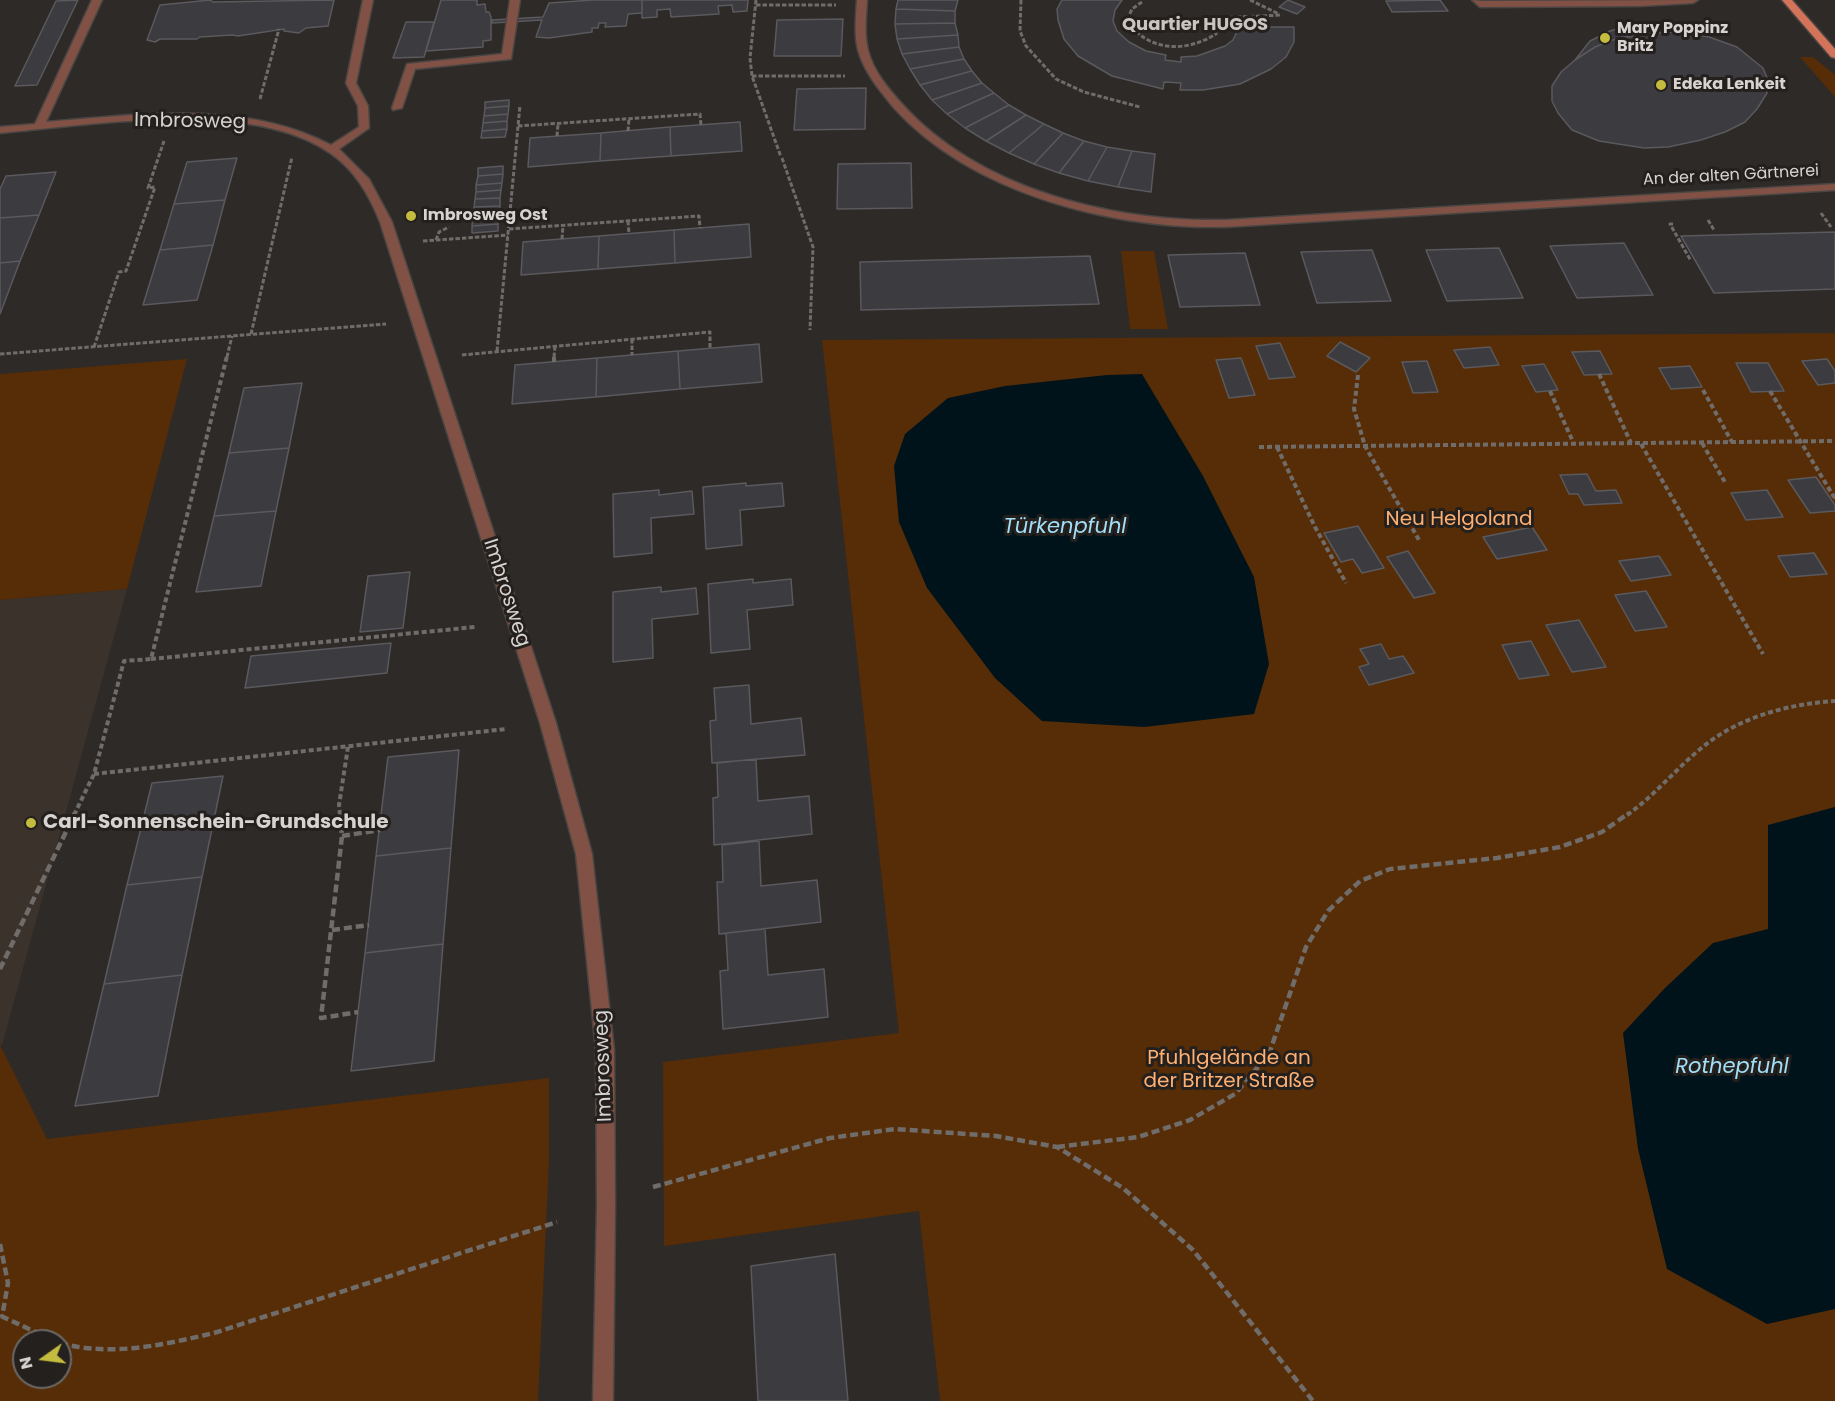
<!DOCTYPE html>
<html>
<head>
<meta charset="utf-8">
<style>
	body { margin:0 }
	#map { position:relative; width:1835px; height:1401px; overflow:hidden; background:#2e2a27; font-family:Poppins,sans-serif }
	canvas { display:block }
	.north { position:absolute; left:12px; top:1329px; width:60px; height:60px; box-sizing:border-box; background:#24201e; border:2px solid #6b6866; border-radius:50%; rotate:256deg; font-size:16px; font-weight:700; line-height:24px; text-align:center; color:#d6d3d1 }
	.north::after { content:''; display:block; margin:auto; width:21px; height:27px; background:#c4bc3e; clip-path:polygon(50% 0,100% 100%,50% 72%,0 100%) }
</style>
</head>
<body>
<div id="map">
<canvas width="1835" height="1401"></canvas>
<div class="north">N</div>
</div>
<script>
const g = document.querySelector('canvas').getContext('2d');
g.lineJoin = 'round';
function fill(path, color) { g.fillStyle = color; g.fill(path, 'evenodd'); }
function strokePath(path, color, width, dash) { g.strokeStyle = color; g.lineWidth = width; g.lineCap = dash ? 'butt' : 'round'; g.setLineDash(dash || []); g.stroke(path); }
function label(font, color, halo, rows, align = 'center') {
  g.font = font + ' Poppins,sans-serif'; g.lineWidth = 6; g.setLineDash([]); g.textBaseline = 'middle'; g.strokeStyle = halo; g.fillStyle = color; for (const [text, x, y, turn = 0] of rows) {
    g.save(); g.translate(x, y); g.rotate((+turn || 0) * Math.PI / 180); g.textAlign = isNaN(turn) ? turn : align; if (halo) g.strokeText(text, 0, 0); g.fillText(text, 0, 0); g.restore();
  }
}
const built = new Path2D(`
	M127,589l-125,456h-2v-445z`);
const green = new Path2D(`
	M1800,57h13l22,18v22z
	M1121,251h33l14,78h-38z
	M1835,333v1068h-895l-21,-190 -255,35 -1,-184 236,-29 -77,-693z
	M187,359l-60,230 -127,11v-226z
	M0,1045l47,94 502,-61v82l-11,241h-538zM24,1341h36v36h-36z`);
const water = new Path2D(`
	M1142,374l61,102 51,101 15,87 -15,50 -110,13 -102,-6 -47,-43 -68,-90 -28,-66 -5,-56 11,-32 43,-36 57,-12 102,-11z
	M1835,807v502l-68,15 -100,-55 -29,-120 -15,-116 42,-45 48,-45 55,-14v-104z`);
const building = new Path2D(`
	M78,0l-41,85 -22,1 41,-85z
	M210,0l3,2 121,-2 -6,26 -22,2 -7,5 -15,-2v-2l-46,7 -6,-1 -32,2 -3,2h-37l-5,3 -8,-2 13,-35z
	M441,0h36v5l8,-1 1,8h3l2,5v23l-8,1v6l-57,4z
	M593,0h49v13l-14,1 -2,12 -21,1 1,-4h-7l-1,5h-6v4l-43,6 -13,-1 6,-17 -50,3v-3l51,-3 6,-14z
	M642,0h106l-1,11 -14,1 -1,-7 -14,1 1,8 -48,3 -1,-8 -13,1v7l-15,1z
	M898,0h60l-3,11 -59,-2z
	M1062,0h60l-7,10 -2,11 4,10 12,11 17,9 20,4 -1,5 16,2v-5l16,-1 28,-10 8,-6 6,-13h55v15l-8,15 -15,12 -31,15 -37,6h-23l1,-7 -17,-1 -1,7 -51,-13 -34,-20 -14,-17 -6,-19 -1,-11z
	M1288,0l17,7 -8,7 -18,-7z
	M1440,0l8,11 -56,1 -6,-11z
	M896,9l59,2v12l-60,1z
	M843,19l-2,37h-67l3,-36z
	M406,22h28l-10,35 -31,1z
	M955,23l3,12 -61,4 -2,-15z
	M1637,23l24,10 -43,5 -23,9 -20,13 15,-19 20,-10z
	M1681,32l28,5 28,10 26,21 5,12 -1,13 -10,16 -12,13 -20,10 -24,8 -33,7 -24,1 -45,-7 -27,-11 -14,-17 -6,-12v-15l9,-14 14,-12 20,-13 23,-9 29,-5z
	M958,35l1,12 -57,7 -5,-15z
	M959,47l5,12 -54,10 -8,-15z
	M964,59l8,12 -52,14 -10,-16z
	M972,71l10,12 -50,17 -12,-15z
	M982,83l12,10 -47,21 -15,-14z
	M866,88l-1,41 -71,1 3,-41z
	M994,93l15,12 -44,23 -18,-14z
	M509,100v6l-24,2v-6z
	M1009,105l17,10 -40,26 -21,-13z
	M509,106l-1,8 -24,2 1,-8z
	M508,114l-1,7 -24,2 1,-7z
	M1026,115l18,9 -35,29 -23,-12z
	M507,121v8l-25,2 1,-8z
	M740,122l2,29 -71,5 -1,-29z
	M1044,124l19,9 -29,31 -25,-11z
	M670,127l1,29 -71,5 1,-28z
	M507,129l-2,8 -24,1 1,-7z
	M601,133l-1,28 -72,6 2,-29z
	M1063,133l21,8 -25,32 -25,-9z
	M1084,141l23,6 -19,34 -29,-8z
	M1107,147l25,4 -14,36 -30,-6z
	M1132,151l23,3 -4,38 -33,-5z
	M237,158l-12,42 -51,4 13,-42z
	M911,163l1,45 -75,1 1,-45z
	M503,166v8l-25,2v-8z
	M56,172l-17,43 -39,3v-29l6,-13z
	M503,174l-1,9 -26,2 2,-9z
	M502,183l-1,7 -25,2v-7z
	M501,190l-1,8 -25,1 1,-7z
	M500,198v8l-26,1 1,-8z
	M225,200l-12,45 -53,5 14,-46z
	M500,206l-1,9 -26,2 1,-10z
	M39,215l-19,46 -20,2v-45z
	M499,215l-1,9 -26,2 1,-9z
	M498,224v7l-26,2v-7z
	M749,224l2,33 -76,6 -1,-33z
	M674,230l1,33 -77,6 1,-33z
	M1835,232v57l-121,4 -33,-57z
	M599,236l-1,33 -77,6 2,-33z
	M1624,243l29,52 -76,3 -27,-52z
	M213,245l-16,55 -54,5 17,-55z
	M1499,248l24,50 -76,3 -21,-51z
	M1372,250l19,51 -74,2 -16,-51z
	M1245,253l15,52 -80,2 -12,-52z
	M1090,256l9,48 -238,6 -1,-48z
	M20,261l-20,53v-51z
	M1340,342l30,16 -14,14 -29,-16z
	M1280,343l15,34 -26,2 -13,-33z
	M759,344l3,38 -82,7 -2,-38z
	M1490,347l9,18 -35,3 -10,-18z
	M678,351l2,38 -84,8 1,-39z
	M1600,351l12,23 -28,1 -12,-23z
	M597,358l-1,39 -84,7 3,-39z
	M1241,358l14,37 -26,3 -13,-38z
	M1827,359l8,12v12l-17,2 -16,-24z
	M1427,361l11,31 -25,1 -11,-31z
	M1736,363h32l16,28 -33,1z
	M1544,364l14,26 -22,2 -14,-26z
	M1690,366l12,21 -31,2 -12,-21z
	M302,383l-13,65 -60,5 15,-65z
	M289,448l-13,63 -62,5 15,-63z
	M1587,474l9,17 20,-1 6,13 -38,2 -6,-11h-9l-9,-19z
	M1816,477l19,28v6l-25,2 -22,-33z
	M746,483v3l36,-3 2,23 -44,4 2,35 -36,4 -3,-62z
	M659,490v5l33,-4 2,23 -43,4 1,35 -38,4 -1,-63z
	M1767,490l16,27 -37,3 -15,-27z
	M276,511l-15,75 -65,6 18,-76z
	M1358,526l26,42 -22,5 -9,-14 -12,3 -17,-29z
	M1532,527l15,23 -50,9 -14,-22z
	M1408,551l27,42 -21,5 -27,-41z
	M1814,553l13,21 -37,3 -12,-21z
	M1659,556l12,19 -40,6 -12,-20z
	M410,572l-7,56 -43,4 8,-56z
	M753,579v4l38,-4 2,26 -46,5 3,39 -39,4 -3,-69z
	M661,587v5l35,-4 2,26 -46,5 1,39 -40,4v-70z
	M1646,591l21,36 -32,4 -20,-36z
	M1579,620l27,47 -34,5 -26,-47z
	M1531,641l18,34 -30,4 -17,-34z
	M391,643l-4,30 -142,15 6,-32z
	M1381,644l8,15 14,-3 11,17 -45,12 -10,-18 10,-3 -9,-15z
	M749,685l2,39 50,-6 4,37 -93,8 -2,-42 6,-1 -2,-32z
	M459,750l-8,98 -75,8 12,-99z
	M756,759l2,42 51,-5 3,38 -98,11 -1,-47 5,-1 -1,-34z
	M223,776l-21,101 -75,8 25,-102z
	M759,841l2,45 56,-6 4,42 -102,12 -2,-52h6l-1,-37z
	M451,848l-8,96 -78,9 11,-97z
	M202,877l-20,98 -78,9 23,-99z
	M765,929l3,46 56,-6 4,48 -105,12 -3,-58 8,-1 -2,-37z
	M443,944l-9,117 -83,10 14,-118z
	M182,975l-24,121 -83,10 29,-122z
	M835,1254l13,147h-90l-7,-135z`);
const pathFar2 = new Path2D(`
	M756,0l-6,58 2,18 29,81
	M1021,0l-1,31 6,15 30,33 28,13 56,15
	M1250,0l29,14
	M1142,2l-10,7 -5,11c20,32 59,33 89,14l-1,-16 67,-3
	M756,5h80
	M752,76h93
	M260,99l19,-70
	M518,126l182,-12 1,11
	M628,131l1,-12
	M557,136l1,-12
	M782,158l31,89 -3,83
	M1821,213l10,14
	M1708,220l6,10
	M628,221l1,13
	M1673,224h-3l21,37
	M509,229l190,-13 1,12
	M562,239l1,-13
	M436,240l3,-8 10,-5
	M423,241l85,-6
	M251,334l41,-177
	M632,339v16
	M94,347l25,-75 7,-1 29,-84 -7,1 16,-47
	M497,351l23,-246
	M0,354l386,-30
	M462,355l248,-23v16
	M227,357l5,-21
	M554,357l1,-11`);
const pathFar1 = new Path2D(`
	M554,362v-6
	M1599,374l32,69
	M1358,375l-4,34 11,37 54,94
	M1703,390l29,52
	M1550,391l24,53
	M1770,391l64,106 -3,1
	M1702,443l24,41
	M1641,444l122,210
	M1259,447l576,-6
	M1277,447l38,80 31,56
	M151,659l324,-32
	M94,774l412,-45
	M74,815l20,-41 30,-113 27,-2 76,-303
	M340,815l-1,-10 9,-58
	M1627,815c27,-19 47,-44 72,-65 37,-32 88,-46 136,-49`);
const path = new Path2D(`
	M340,813l2,23 -21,182 37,-6
	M342,836l38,-6
	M332,930l37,-5
	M0,969l75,-156
	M1057,1147l81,-10 52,-17 45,-26 34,-40 37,-107 22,-36 32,-30 30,-12 107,-11 63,-11 42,-15 27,-19
	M653,1187l177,-49 65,-9 101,7 61,11 66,41 70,62 120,151
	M0,1244l8,39 -6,34
	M1,1316l54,25
	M60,1343c52,14 102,2 154,-10l343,-111`);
const minor = new Path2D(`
	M92,0h10l-56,122c94,-8 199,-22 285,23l28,-18 -1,-21 -12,-23 17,-83h10l-17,83 12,23 1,22 -30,21 30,30 23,43 164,501 36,131 22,196 1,156 -2,195h-20l4,-195 -1,-156 -20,-196 -36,-131 -160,-501c-11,-27 -25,-52 -50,-69 -79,-55 -238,-28 -330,-20v-6l35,-3z
	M510,0h10l-9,59 -96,10 -13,39 -9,2 -1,-2 15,-44 95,-10z
	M857,0h10c-1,17 -3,34 1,50 5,21 20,38 34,54 78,86 210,118 323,116l610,-36v6l-610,37c-113,2 -253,-33 -331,-119 -14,-17 -30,-36 -36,-58 -4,-16 -2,-34 -1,-50z
	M1472,0l11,1 215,-1 -5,3 -53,3 -160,1z`);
const major = new Path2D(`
	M1782,0h10l43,49v9l-4,-1z`);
const markers = [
	[1605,38,6,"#c4bc3e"],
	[1661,85,6,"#c4bc3e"],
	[411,216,6,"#c4bc3e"],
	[31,823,6,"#c4bc3e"]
];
const farPoinames = [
	["Mary Poppinz",1617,29],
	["Britz",1617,47],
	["Edeka Lenkeit",1673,85],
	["Imbrosweg Ost",423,216]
];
const farStreetnames = [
	["An der alten Gärtnerei",1731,176,-3]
];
const farNeighbourhoodnames = [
	["Quartier HUGOS",1195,25]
];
const streetNames = [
	["Imbrosweg",190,122,1],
	["Imbrosweg",506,593,72],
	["Imbrosweg",604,1066,-92]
];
const parkNames = [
	["Neu Helgoland",1459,520],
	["Pfuhlgelände an",1229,1059],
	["der Britzer Straße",1229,1082]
];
const poiNames = [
	["Carl-Sonnenschein-Grundschule",43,823]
];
const waterNames = [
	["Türkenpfuhl",1065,528],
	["Rothepfuhl",1732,1068]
];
fill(built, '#3b322c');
fill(green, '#562d06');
fill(water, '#00131b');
fill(building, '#3c3b3f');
strokePath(building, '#5a595d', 1.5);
strokePath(minor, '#494542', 3);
strokePath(major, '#494542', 3);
strokePath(pathFar2, '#706c6a', 3, [4.5, 2]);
strokePath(pathFar1, '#706c6a', 4, [5, 3]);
strokePath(path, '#706c6a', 4.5, [8, 4]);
fill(minor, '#805144');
fill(major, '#d37359');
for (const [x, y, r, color] of markers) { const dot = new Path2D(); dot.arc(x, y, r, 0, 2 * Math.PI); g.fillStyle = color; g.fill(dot); strokePath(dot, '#24201e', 2); }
label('bold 16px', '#d6d3d1', '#24201e', farPoinames, 'left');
label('16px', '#d6d3d1', '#24201e', farStreetnames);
label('bold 18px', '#cac5c1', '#24201e', farNeighbourhoodnames);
label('20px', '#d6d3d1', '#24201e', streetNames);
label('20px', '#feaf72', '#24201e', parkNames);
label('bold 20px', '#d6d3d1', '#24201e', poiNames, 'left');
label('italic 21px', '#a0dff7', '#24201e', waterNames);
</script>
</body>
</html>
